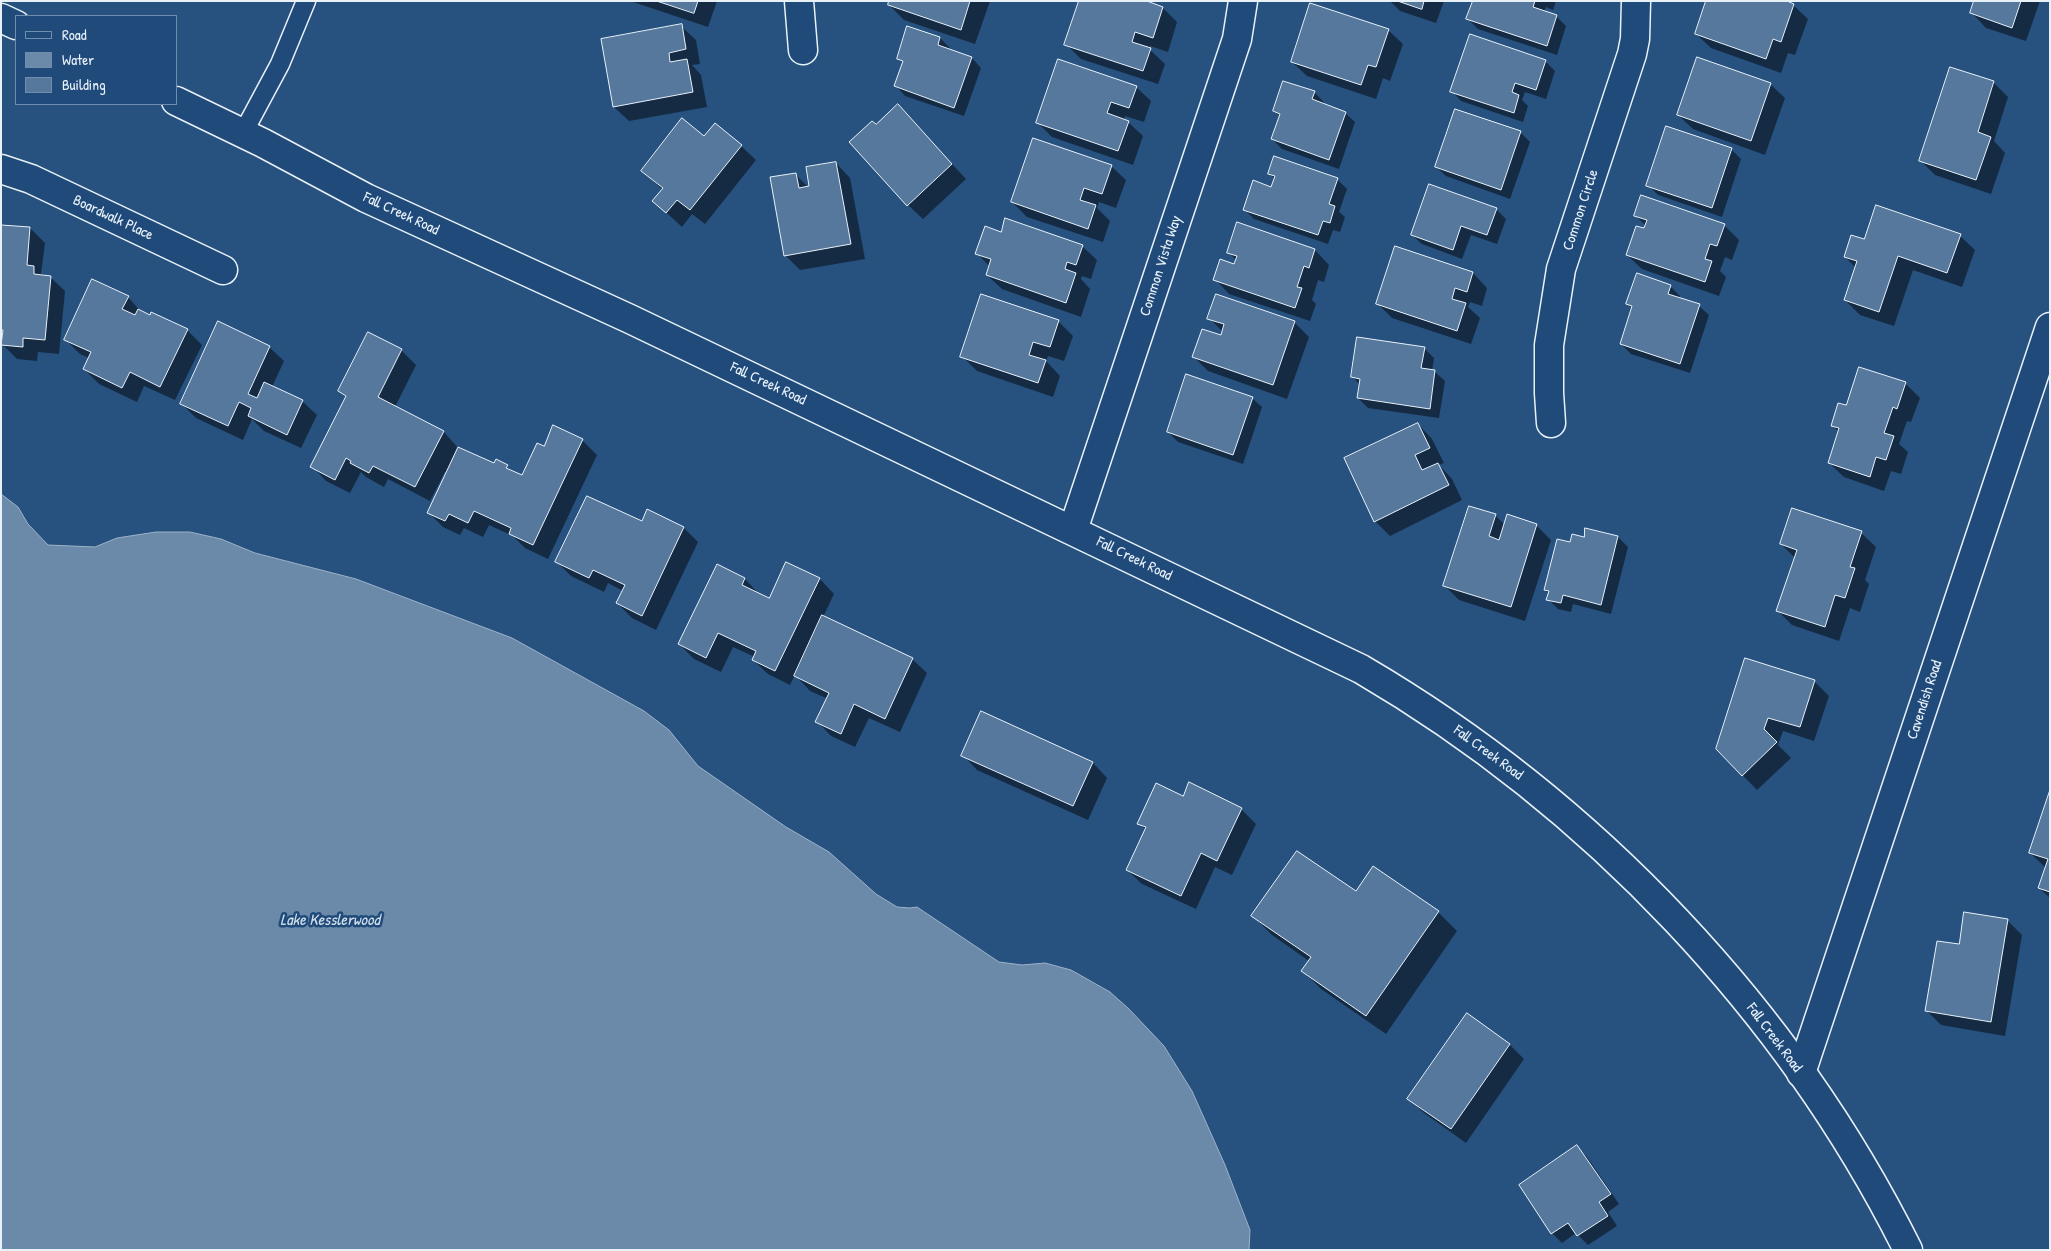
<!DOCTYPE html>
<html>
<head>
<meta charset="utf-8">
<style>
	body { margin:0 }
	#map { position:relative; width:2051px; height:1251px; overflow:hidden; background:#27517f; font-family:"Patrick Hand",sans-serif }
	canvas { display:block }
	.frame { position:absolute; inset:0; border:2px solid #e8f1f8; pointer-events:none }
	.legend { position:absolute; left:15px; top:15px; width:162px; height:90px; box-sizing:border-box; background:#1f4a7a; border:1px solid #6f8dac; margin:0; padding:6px 9px; list-style:none; font-size:15px; color:#e8f1f8 }
	.legend li { display:flex; align-items:center; gap:10px; height:25px }
	.legend b { width:25px; border:1px solid #6f8dac }
</style>
</head>
<body>
<div id="map">
<canvas width="2051" height="1251"></canvas>
<div class="frame"></div>
<ul class="legend">
<li><b style="height:6px;background:#1f4a7a"></b>Road</li>
<li><b style="height:14px;background:#6b8aaa"></b>Water</li>
<li><b style="height:14px;background:#57789d"></b>Building</li>
</ul>
</div>
<script>
const g = document.querySelector('canvas').getContext('2d');
g.lineJoin = 'round';
function fill(path, color) { g.fillStyle = color; g.fill(path, 'evenodd'); }
function strokePath(path, color, width, dash) { g.strokeStyle = color; g.lineWidth = width; g.lineCap = dash ? 'butt' : 'round'; g.setLineDash(dash || []); g.stroke(path); }
function label(font, color, halo, rows, align = 'center') {
  g.font = font + ' "Patrick Hand",sans-serif'; g.lineWidth = 5; g.setLineDash([]); g.textBaseline = 'middle'; g.strokeStyle = halo; g.fillStyle = color; for (const [text, x, y, turn = 0] of rows) {
    g.save(); g.translate(x, y); g.rotate((+turn || 0) * Math.PI / 180); g.textAlign = isNaN(turn) ? turn : align; if (halo) g.strokeText(text, 0, 0); g.fillText(text, 0, 0); g.restore();
  }
}
const water = new Path2D(`
	M1,494l17,13 10,17 20,21 47,2 22,-9 39,-6h34l31,7 34,14 101,26 156,59 132,73 25,19 29,36 88,61 43,25 47,42 21,13 13,1 7,-1 82,55 23,3 23,-2 26,7 39,22 19,17 35,37 28,45 33,74 25,65 -1,20h-1248z`);
const shadow = new Path2D(`
	M630,1h87l-9,26z
	M890,1h100l-15,43 -71,-24 -15,-15z
	M1390,1h54l-8,22 -36,-12z
	M1474,1h82l-3,9 -7,-3 -2,5 12,4 10,10 -9,29 -79,-26 -10,-10z
	M1975,1h65l-14,40 -40,-13 -14,-15z
	M1793,5l15,14 -13,36 -7,-2 -7,20 -70,-25 -15,-14z
	M1163,8l14,14 -9,30 -18,-6 -1,3 16,15 -7,20 -77,-25 -15,-15z
	M681,26l15,14 4,24 -8,1 9,10 6,32 -78,14 -15,-14z
	M908,28l32,10 10,10 -1,2 23,8 9,10 -17,48 -59,-20 -9,-10 7,-23 -5,-5z
	M1388,30l15,14 -13,37 -7,-3 -7,21 -69,-23 -15,-14z
	M1545,61l10,10 -9,28 -21,-7 -3,8 6,6 -5,16 -62,-21 -9,-10z
	M1951,68l43,15 14,14 -14,44 11,12 -14,41 -56,-19 -14,-14z
	M1770,84l15,14 -20,57 -72,-26 -15,-14z
	M1136,87l15,14 -7,21 -19,-6 -1,4 4,2 15,14 -10,29 -81,-28 -14,-14z
	M1314,92l10,10 -1,3 22,8 10,9 -16,47 -57,-20 -10,-10 8,-23 -6,-5z
	M912,121l54,58 -43,40 -15,-14 -32,-79z
	M1520,132l10,10 -20,57 -64,-23 -10,-9z
	M704,138l37,8 15,14 -51,64 -13,-10 -10,13 -28,-26 9,-11 -21,-19z
	M1731,149l10,10 -19,58 -64,-22 -10,-10z
	M836,163l14,15 15,81 -65,11 -14,-14 9,-82 16,16z
	M1111,166l15,14 -10,28 -17,-6 -2,6 13,13 -7,21 -76,-25 -15,-15z
	M1269,173l68,6 10,10 -8,23 6,5 -5,15 -7,-2 -5,14 -74,-25 -10,-10 28,-21 3,-9z
	M1496,209l10,10 -9,25 -26,-9 -9,24 -40,-15 -10,-9z
	M1635,215l89,10 15,15 -7,20 -7,-3 -5,14 6,6 -7,19 -77,-27 -15,-14 19,-29z
	M1238,223l77,27 14,15 -5,17 -6,-2 -6,20 4,4 -6,17 -81,-27 -14,-15 20,-13 2,-5 -8,-8z
	M1,226l29,2 15,15 -4,31 9,3 15,14 -6,63 -21,-2 -1,9 -20,-2 -16,-16z
	M1001,233l81,13 15,14 -6,19 -9,-3 -1,3 9,10 -9,28 -79,-28 -15,-14 3,-8 -13,-14z
	M1960,236l15,14 -13,37 -49,-17 -19,56 -34,-11 -15,-15 11,-32 -11,-11 20,-17z
	M1473,273l14,15 -5,18 -12,-4 -2,5 12,11 -9,26 -79,-26 -15,-15z
	M1670,286l10,10 -1,3 20,7 10,9 -19,58 -59,-19 -10,-10 12,-35 -5,-5z
	M128,297l14,16 45,17 15,15 -27,55 -31,-14 -7,16 -38,-18 -15,-15 5,-11 -9,-4 -15,-15z
	M1209,318l85,4 15,15 -22,62 -79,-28 -15,-15 29,-19 1,-5z
	M1058,321l15,15 -9,25 -16,-5 -2,5 14,15 -7,21 -76,-26 -15,-15z
	M269,347l15,14 -12,26 30,14 15,14 -16,33 -37,-17 -12,-12 -9,21 -47,-22 -15,-15z
	M1424,348l10,10 -2,13 3,1 10,9 -6,37 -71,-10 -10,-10 2,-13 -7,-8z
	M401,350l15,15 -21,42 49,25 14,16 37,17 1,-4 26,16 22,-30 10,-20 28,13 15,15 -49,104 -23,-11 -12,-12 -24,-11 -6,12 -19,-9 -4,7 -17,-8 -14,-14 18,-40 -2,-1 -15,29 -42,-22 -4,8 -18,-10 -5,-5 -11,21 -24,-12 -14,-15 35,-68 -8,-7z
	M1905,383l15,15 -9,24 -4,-1 -8,23 9,8 -7,22 -10,-3 -7,20 -40,-14 -15,-14 10,-31 -7,-7 15,-18z
	M1252,398l10,9 -19,57 -65,-22 -10,-10z
	M1418,424l14,15 12,24 -5,2 13,14 10,21 -72,36 -15,-15z
	M1495,515l10,10h31l15,15 -26,81 -66,-21 -15,-15z
	M642,523l42,5 14,14 -42,88 -24,-12 -15,-15 6,-12 -15,-8 -4,9 -33,-16 -14,-14z
	M1586,530l32,7 10,10 -17,67 -38,-10 -2,8 -13,-3 -10,-10 1,-5 -4,-4 40,-52z
	M1861,533l15,14 -11,33 4,4 -9,28 -10,-4 -11,33 -47,-16 -14,-14 17,-53 -14,-14z
	M786,563l34,16 14,15 -11,23 89,42 15,14 -27,59 -31,-14 -14,29 -24,-11 -14,-15 11,-22 -18,-8 -15,-16 -5,10 -22,-11 -15,-14 2,-3 -22,-10 -12,25 -27,-13 -15,-15 38,-78 28,13 14,15 10,6z
	M1814,681l15,15 -15,45 -31,-10 -5,14 13,13 -34,32 -40,-41z
	M982,713l111,50 14,15 -19,42 -111,-50 -14,-15z
	M2050,794v104l-11,-10 7,-20 -16,-15z
	M1184,797l57,12 15,15 -24,51 -17,-8 -19,42 -54,-25 -15,-14 19,-40 -7,-7z
	M1356,893l82,19 19,19 -71,103 -65,-45 -19,-19 7,-9 -37,-26 -19,-19z
	M2007,920l15,15 -17,101 -64,-11 -14,-14 33,-65z
	M1468,1015l42,30 14,14 -58,84 -42,-30 -15,-14z
	M1577,1147l10,10 32,47 -11,8 9,14 -29,19 -12,-12 -14,10 -10,-10 -31,-48z`);
const building = new Path2D(`
	M657,1h41l-4,12z
	M889,1h81l-9,29 -73,-25z
	M1079,1h68l16,6 -10,31 -18,-6 -3,10 19,6 -8,23 -79,-26z
	M1398,1h26l-2,8z
	M1473,1h62l-2,6 24,8 -10,31 -81,-27z
	M1706,1h81l7,3 -13,38 -8,-3 -7,20 -71,-25z
	M1974,1h47l-9,27 -42,-15z
	M1310,3l79,26 -13,38 -8,-2 -7,20 -70,-23z
	M682,24l4,25 -17,4 1,9 17,-3 6,33 -80,15 -12,-68z
	M907,26l33,11 -2,8 34,12 -18,51 -60,-22 9,-25 -6,-2z
	M1470,34l76,26 -10,30 -21,-7 -3,9 7,3 -5,18 -64,-21z
	M1697,57l74,26 -20,58 -74,-26z
	M1058,59l79,27 -8,22 -18,-6 -4,11 22,8 -11,30 -82,-28z
	M1950,67l44,14 -16,51 13,5 -15,43 -57,-19z
	M1283,81l32,10 -3,8 34,13 -17,48 -58,-21 9,-25 -7,-3z
	M898,104l54,60 -45,42 -58,-64 23,-21 4,3z
	M1455,109l66,22 -20,59 -66,-23z
	M682,118l22,18 11,-13 27,22 -52,65 -13,-10 -11,13 -14,-12 11,-13 -22,-17z
	M1666,126l66,22 -20,60 -66,-22z
	M1033,138l79,27 -10,29 -18,-6 -4,12 16,5 -8,24 -77,-27z
	M1274,156l64,22 -9,26 6,2 -5,17 -7,-2 -5,14 -75,-25 10,-30 18,7 4,-11 -7,-2z
	M836,162l15,82 -67,12 -14,-79 26,-4 3,15 10,-2 -3,-19z
	M1429,184l68,24 -10,27 -26,-9 -8,24 -42,-15z
	M1641,195l84,29 -8,22 -7,-2 -5,15 7,2 -7,21 -79,-27 10,-29 8,2 3,-8 -13,-4z
	M1876,205l85,29 -14,39 -49,-17 -19,56 -35,-12 13,-39 -13,-4 7,-22 13,4z
	M1005,218l78,27 -7,20 -9,-3 -2,7 11,4 -10,30 -80,-28 5,-16 -16,-5 10,-28 16,6z
	M1237,222l78,27 -6,19 -5,-2 -7,21 5,1 -7,20 -82,-28 7,-21 14,5 3,-8 -10,-3z
	M1,225l29,2 -3,38 7,1v8l17,2 -6,64 -22,-2v9l-22,-2 2,-15h-2z
	M1395,246l78,26 -6,20 -12,-4 -3,11 14,4 -9,28 -81,-27z
	M1637,273l34,12 -3,9 32,10 -20,60 -60,-20 12,-38 -6,-2z
	M92,279l37,17 -7,13 13,6 3,-6 12,6 1,-3 37,17 -28,58 -30,-15 -8,16 -39,-19 8,-17 -27,-12z
	M981,294l78,26 -9,27 -17,-5 -4,13 17,5 -8,23 -78,-26z
	M1216,294l79,27 -22,64 -81,-28 10,-28 19,6 3,-11 -17,-5z
	M218,321l52,25 -22,48 9,4 7,-16 39,18 -16,35 -39,-19 3,-8 -12,-6 -11,24 -48,-22z
	M368,332l34,17 -24,48 66,34 -29,56 -42,-21 -4,7 -19,-10 1,-2 -5,-3 -11,22 -25,-13 36,-71 -8,-5z
	M1357,337l68,10 -4,21 14,2 -5,39 -73,-11 3,-19 -9,-2z
	M1859,367l47,15 -9,27 -4,-2 -9,26 10,3 -8,24 -10,-3 -6,20 -42,-14 11,-35 -8,-2 7,-23 8,2z
	M1186,374l67,23 -20,58 -66,-23z
	M1418,423l12,25 -15,7 7,15 16,-7 11,22 -75,37 -30,-64z
	M553,425l30,14 -50,106 -24,-11 2,-6 -37,-17 -6,12 -19,-9 -4,7 -18,-8 31,-66 36,16 2,-4 12,6 -2,3 16,7 15,-32 7,3z
	M587,496l55,25 5,-12 37,18 -42,89 -26,-13 9,-18 -32,-15 -4,8 -34,-16z
	M1469,506l27,8 -7,22 10,4 8,-26 30,10 -26,83 -68,-21z
	M1792,508l70,23 -12,36 5,1 -10,30 -10,-3 -10,32 -49,-16 21,-61 -17,-6z
	M1585,528l33,8 -17,69 -38,-10 -2,8 -15,-3 3,-9 -5,-1 13,-51 13,3 2,-8 12,3z
	M786,562l34,16 -45,93 -23,-11 4,-9 -38,-18 -12,25 -28,-14 39,-80 28,14 -3,7 27,13z
	M822,615l91,43 -28,61 -31,-15 -13,30 -26,-12 14,-29 -35,-17z
	M1745,658l70,22 -15,47 -32,-9 -4,11 13,13 -35,34 -26,-27z
	M981,711l112,51 -20,44 -112,-50z
	M1189,782l53,26 -25,53 -16,-8 -20,43 -55,-26 20,-43 -9,-3 19,-41 27,13z
	M2050,790v102l-12,-4 10,-29 -19,-6z
	M1297,851l59,40 17,-25 66,45 -73,105 -65,-45 10,-14 -60,-41z
	M1964,912l44,7 -17,103 -66,-11 12,-70 22,3z
	M1467,1013l43,31 -59,85 -44,-30z
	M1577,1145l34,49 -12,8 9,14 -31,20 -9,-13 -17,11 -32,-49z`);
const lane = new Path2D(`
	M243,133l37,-69 26,-63`);
const street = new Path2D(`
	M799,1l4,49
	M1,169l30,10 192,91
	M1551,423l-2,-30v-48l12,-76 71,-215 3,-15 1,-38
	M1073,530l164,-491 6,-38
	M1801,1073l249,-746`);
const secondary = new Path2D(`
	M1,18l15,7
	M176,101l87,42 103,55 264,121 731,350c231,135 428,342 547,581`);
const streetNames = [
	["Common Circle",1581,210,-72],
	["Fall Creek Road",401,214,25],
	["Boardwalk Place",113,218,25],
	["Common Vista Way",1161,266,-72],
	["Fall Creek Road",768,384,25],
	["Fall Creek Road",1134,559,26],
	["Cavendish Road",1925,700,-72],
	["Fall Creek Road",1488,753,36],
	["Fall Creek Road",1774,1038,53]
];
const waterNames = [
	["Lake Kesslerwood",330,921]
];
fill(water, '#6b8aaa');
strokePath(water, '#9db3c9', 1);
fill(shadow, '#0007');
fill(building, '#57789d');
strokePath(building, '#e8f1f8', 1);
strokePath(lane, '#e8f1f8', 21);
strokePath(street, '#e8f1f8', 31);
strokePath(secondary, '#e8f1f8', 31);
strokePath(lane, '#1f4a7a', 18);
strokePath(street, '#1f4a7a', 28);
strokePath(secondary, '#1f4a7a', 28);
label('15px', '#e8f1f8', '#1f4a7a', streetNames);
label('italic 16px', '#d5e2ec', '#1f4a7a', waterNames);
</script>
</body>
</html>
